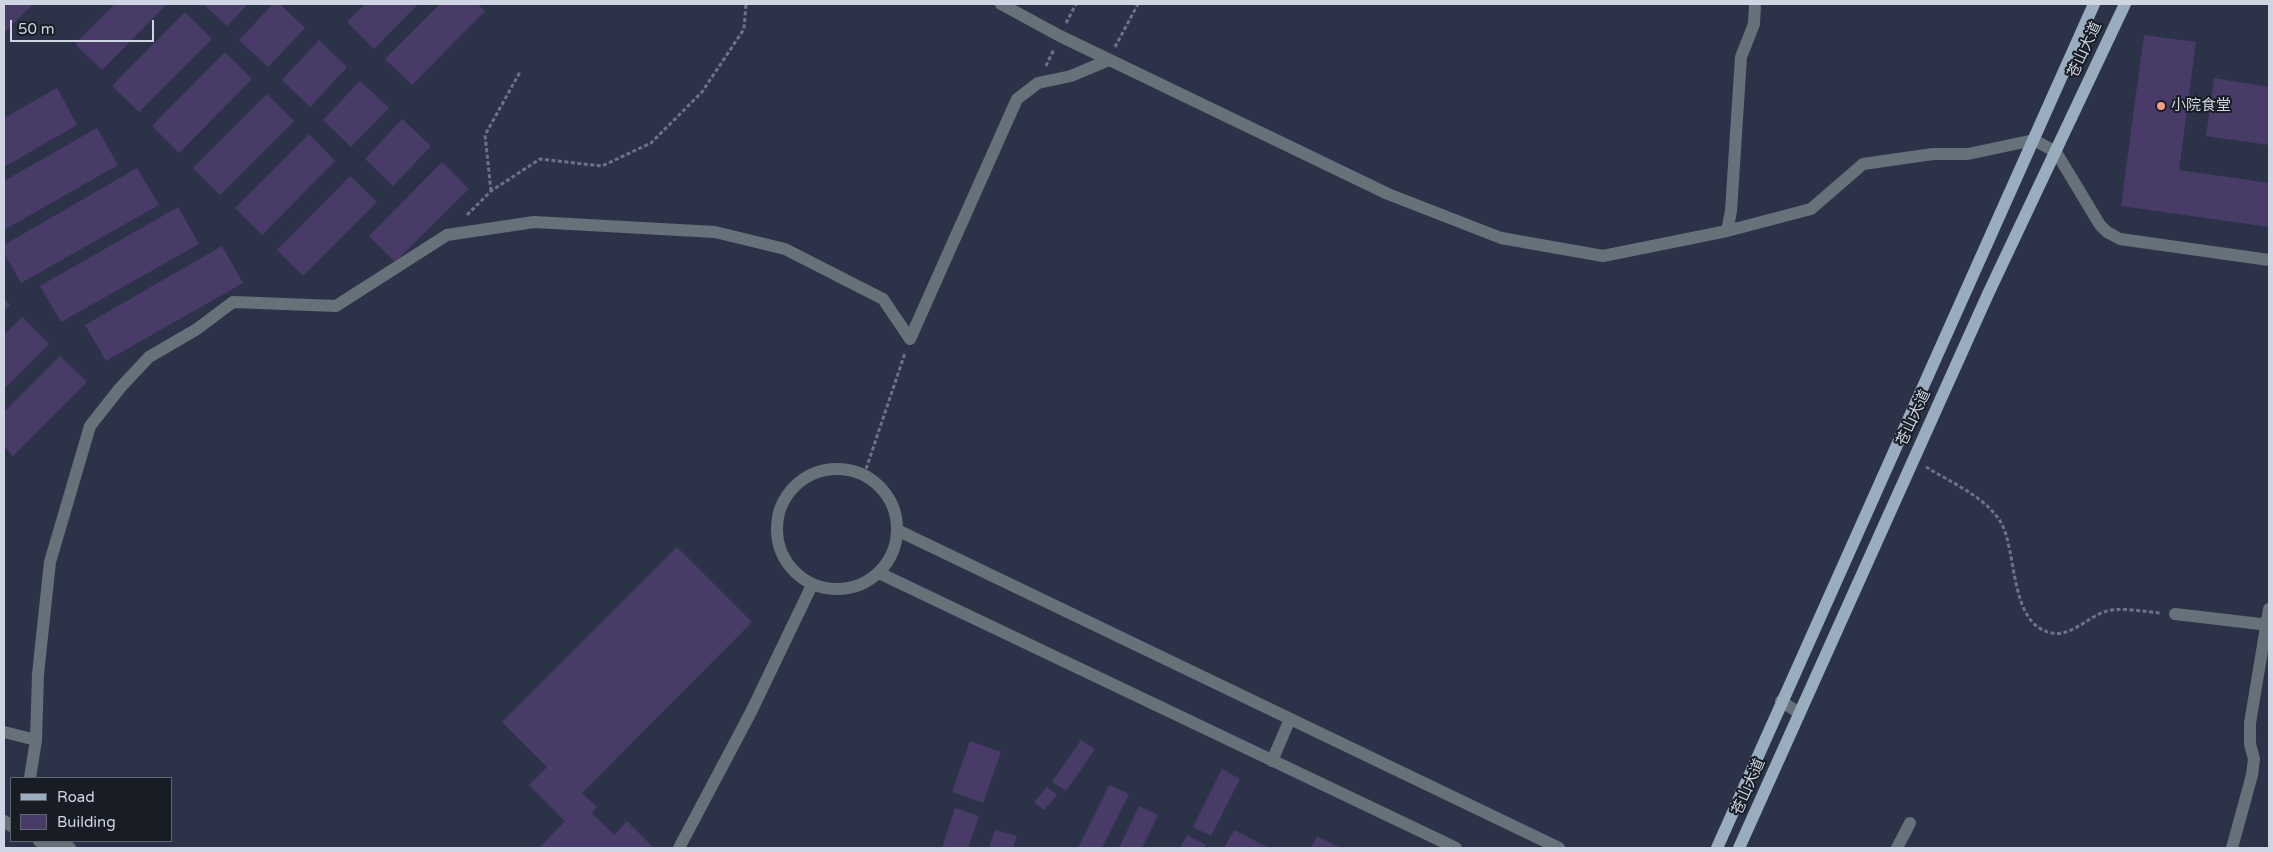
<!DOCTYPE html>
<html>
<head>
<meta charset="utf-8">
<style>
	body { margin:0 }
	#map { position:relative; width:2273px; height:852px; overflow:hidden; background:#2c3349; font-family:"Varela Round",sans-serif }
	canvas { display:block }
	.frame { position:absolute; inset:0; border:5px solid #d0d5e3; pointer-events:none }
	.legend { position:absolute; left:10px; top:777px; width:162px; height:65px; box-sizing:border-box; background:#181c25; border:1px solid #626671; margin:0; padding:6px 9px; list-style:none; font-size:15px; color:#d0d5e3 }
	.legend li { display:flex; align-items:center; gap:10px; height:25px }
	.legend b { width:25px; border:1px solid #626671 }
	.scale { position:absolute; left:10px; top:20px; width:144px; height:22px; box-sizing:border-box; border:2px solid #d0d5e3; border-top:0; padding-left:6px; font-size:15px; line-height:18px; white-space:nowrap; color:#d0d5e3; -webkit-text-stroke:4px #181c25; paint-order:stroke }
</style>
</head>
<body>
<div id="map">
<canvas width="2273" height="852"></canvas>
<div class="frame"></div>
<ul class="legend">
<li><b style="height:6px;background:#99adbe"></b>Road</li>
<li><b style="height:14px;background:#483b68"></b>Building</li>
</ul>
<div class="scale">50 m</div>
</div>
<script>
const g = document.querySelector('canvas').getContext('2d');
g.lineJoin = 'round';
function fill(path, color) { g.fillStyle = color; g.fill(path, 'evenodd'); }
function strokePath(path, color, width, dash) { g.strokeStyle = color; g.lineWidth = width; g.lineCap = dash ? 'butt' : 'round'; g.setLineDash(dash || []); g.stroke(path); }
function label(font, color, halo, rows, align = 'center') {
  g.font = font + ' "Varela Round","Noto Sans SC",sans-serif'; g.lineWidth = 4; g.setLineDash([]); g.textBaseline = 'middle'; g.strokeStyle = halo; g.fillStyle = color; for (const [text, x, y, turn = 0] of rows) {
    g.save(); g.translate(x, y); g.rotate((+turn || 0) * Math.PI / 180); g.textAlign = isNaN(turn) ? turn : align; if (halo) g.strokeText(text, 0, 0); g.fillText(text, 0, 0); g.restore();
  }
}
const building = new Path2D(`
	M4,4h29l-28,28z
	M115,4h52l-65,66 -27,-26z
	M203,4h45l-21,22z
	M273,4h7l25,24 -37,39 -29,-27z
	M365,4h53l-44,45 -27,-27z
	M440,4h38l7,7 -73,74 -27,-26z
	M185,12l27,27 -73,73 -27,-26z
	M2144,35l52,7 -17,128 90,13v44l-148,-21z
	M319,40l28,27 -37,40 -28,-27z
	M225,52l27,27 -73,74 -27,-27z
	M2214,78l55,9v58l-63,-9z
	M360,81l29,27 -38,39 -28,-27z
	M57,88l20,37 -73,42v-49z
	M267,94l27,27 -74,74 -27,-27z
	M402,119l29,27 -38,40 -28,-27z
	M97,128l21,37 -114,65v-49z
	M309,134l26,27 -73,74 -27,-27z
	M442,162l27,27 -74,73 -26,-26z
	M137,168l22,37 -138,78 -17,-30v-8z
	M350,176l27,26 -74,74 -26,-26z
	M178,207l21,37 -138,78 -21,-36z
	M222,246l21,37 -137,78 -21,-36z
	M4,298l6,7 -6,6z
	M22,317l27,27 -45,45v-54z
	M60,356l27,26 -74,74 -9,-10v-34z
	M677,547l75,75 -170,171 15,14 -5,6 22,22 13,-14 27,27h-115l26,-27 -36,-36 18,-18 -45,-45z
	M1081,740l14,9 -29,42 -14,-9z
	M970,741l31,11 -18,51 -31,-11z
	M1222,769l18,10 -29,57 -18,-9z
	M1109,785l20,9 -27,54h-24z
	M1047,787l10,8 -13,15 -10,-8z
	M1139,806l19,9 -16,33h-23z
	M955,808l24,8 -11,32h-26z
	M995,830l22,6 -4,12h-24z
	M1234,830l35,18h-45z
	M1187,835l19,10 -2,3h-24z
	M1317,836l24,12h-30z`);
const path = new Path2D(`
	M1066,23l10,-19
	M1115,47l23,-43
	M1046,66l8,-17
	M491,191l-6,-56 35,-63
	M467,215l24,-24 49,-32 62,7 49,-23 51,-51 42,-63 2,-25
	M1926,467c24,15 58,29 74,54 18,28 8,104 52,112 18,4 35,-15 52,-21 16,-6 40,0 57,1
	M864,475l41,-122`);
const minor = new Path2D(`
	M1001,4l59,32 328,158 113,44 102,18 124,-25 84,-22 52,-45 70,-10h35l66,-14 22,12 44,73 7,7 13,7 149,21
	M1727,231l4,-20 10,-154 13,-33 1,-20
	M910,339l107,-240 21,-16 33,-7 38,-16
	M777 529a60 60 0 1 1 120 0a60 60 0 1 1-120 0Z
	M897,530l662,318
	M879,573l577,275
	M2175,614l94,11
	M1781,701l18,12
	M4,732l32,8
	M1272,761l18,-42
	M30,778l6,-38 2,-66 12,-112 40,-136 30,-38 29,-31 48,-28 36,-27 103,4 111,-71 87,-13 181,10 70,17 98,50 27,40
	M4,821l7,5
	M39,841l7,3 24,4
	M679,848l72,-136 61,-127
	M1897,848l13,-25
	M2232,848l20,-73 2,-16 -4,-15v-21l19,-114`);
const major = new Path2D(`
	M1717,848l377,-844
	M1739,848l249,-554 137,-290`);
const markers = [
	[2161,106,5,"#f39f83"]
];
const streetNames = [
	["苍山大道",2085,50,-65],
	["苍山大道",1914,418,-65],
	["苍山大道",1749,787,-66]
];
const poiNames = [
	["小院食堂",2171,106]
];
fill(building, '#483b68');
strokePath(path, '#6d7386', 3, [4, 2.5]);
strokePath(minor, '#67717a', 12);
strokePath(major, '#99adbe', 12);
for (const [x, y, r, color] of markers) { const dot = new Path2D(); dot.arc(x, y, r, 0, 2 * Math.PI); g.fillStyle = color; g.fill(dot); strokePath(dot, '#181c25', 2); }
label('15px', '#d0d5e3', '#181c25', streetNames);
label('15px', '#d0d5e3', '#181c25', poiNames, 'left');
</script>
</body>
</html>
